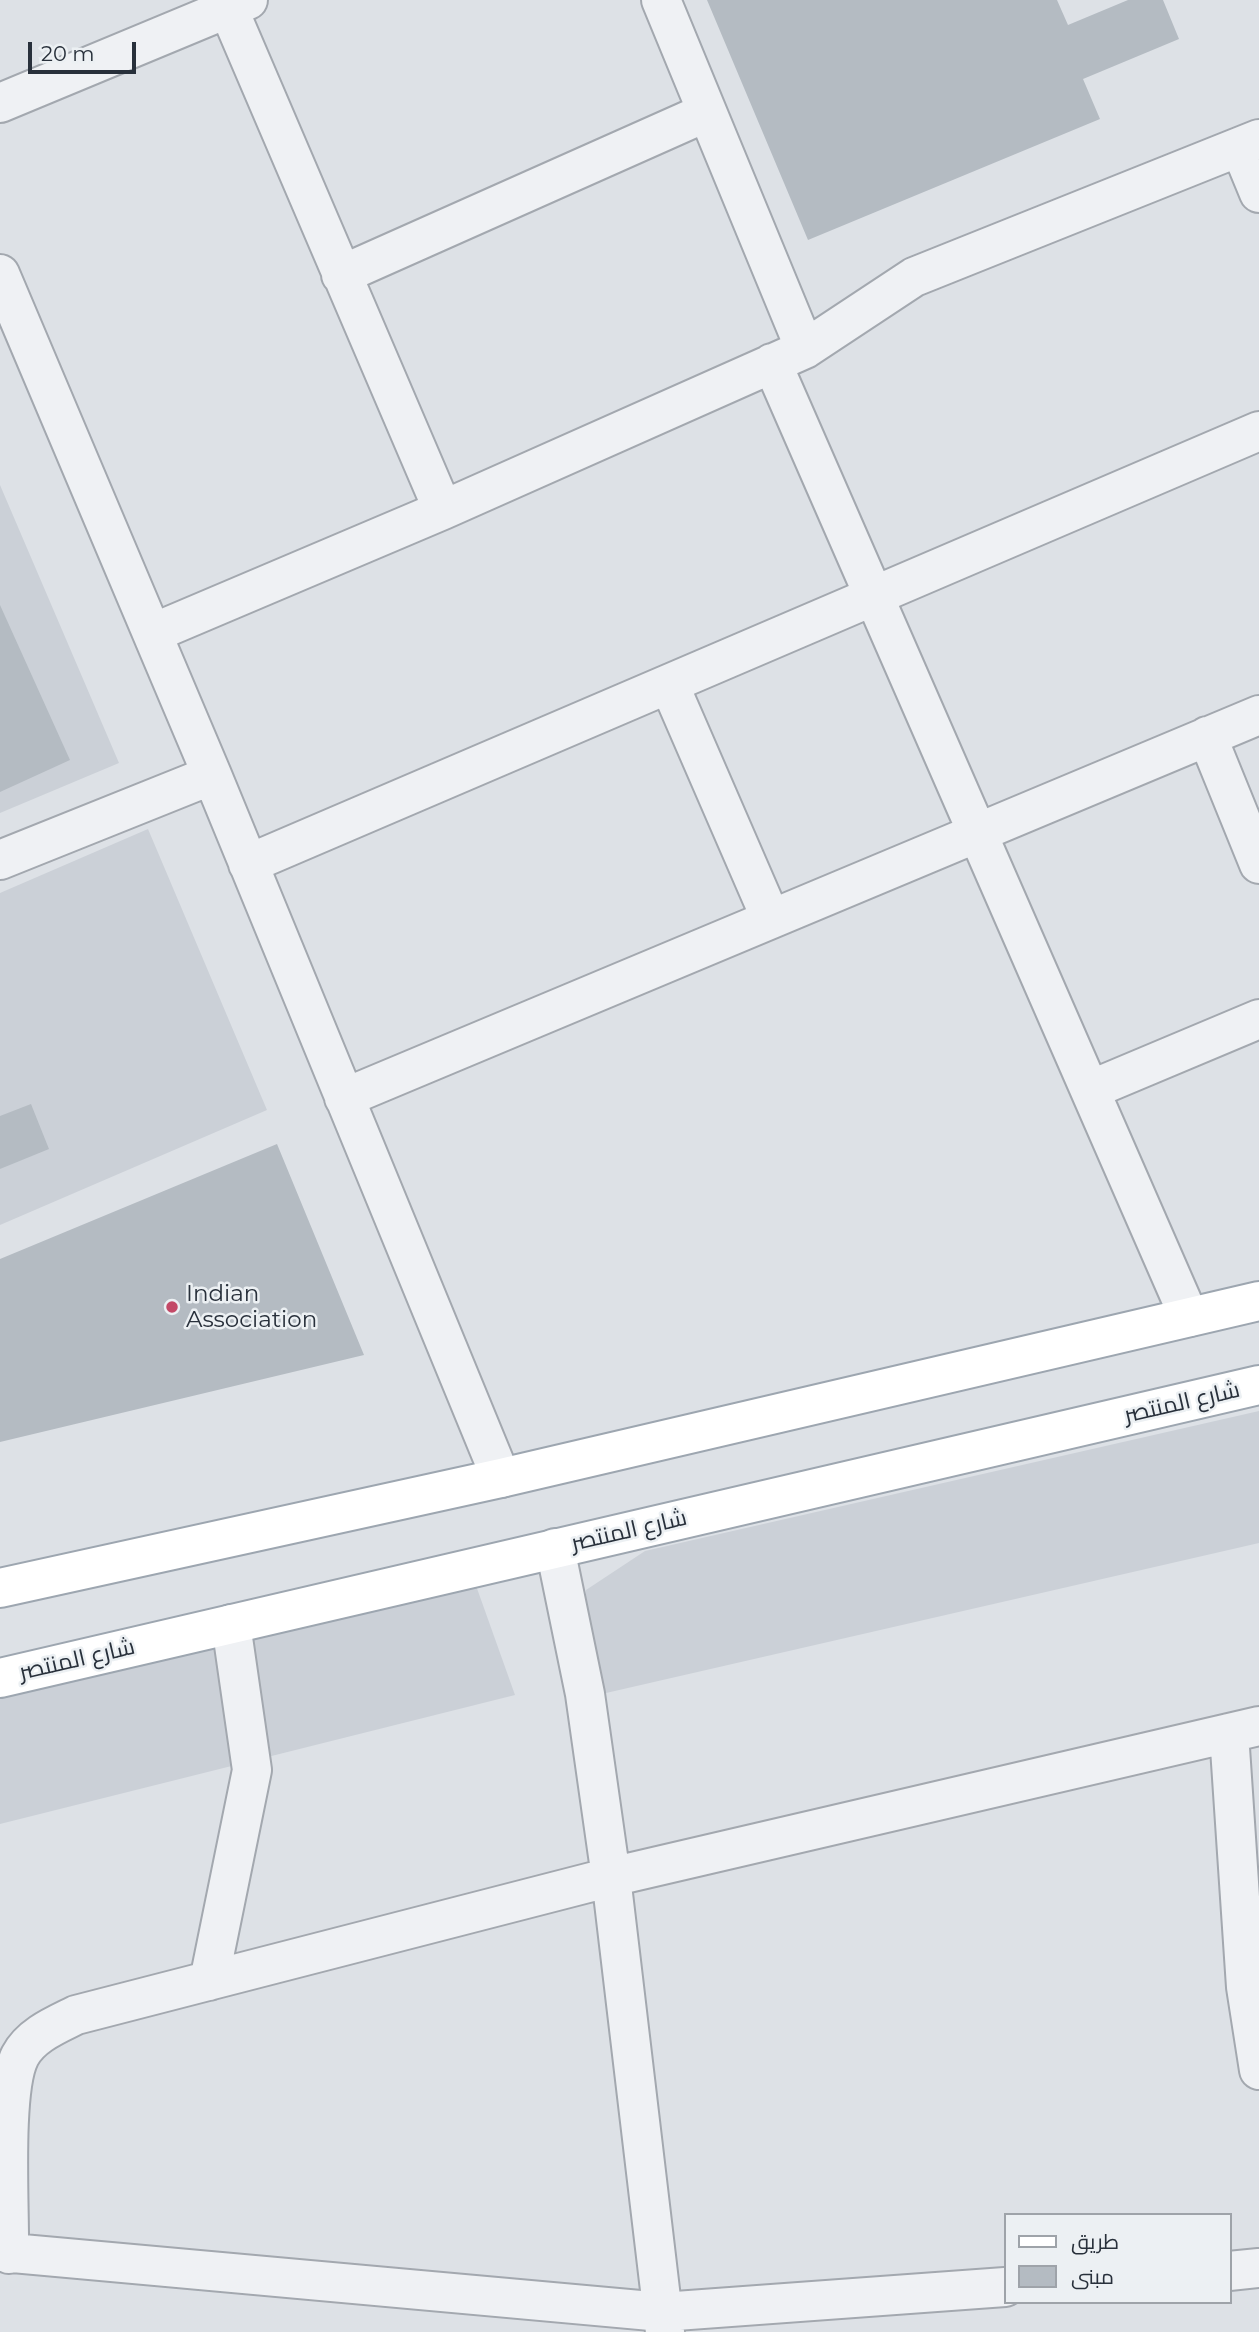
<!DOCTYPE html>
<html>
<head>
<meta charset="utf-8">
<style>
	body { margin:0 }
	#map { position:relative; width:1259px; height:2332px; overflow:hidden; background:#dde1e6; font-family:Montserrat,Cairo,sans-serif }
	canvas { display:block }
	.legend { position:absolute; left:1004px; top:2213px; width:228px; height:91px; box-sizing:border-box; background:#ecf0f3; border:2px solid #9ea3a9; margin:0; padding:9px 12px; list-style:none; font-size:21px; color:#28303b }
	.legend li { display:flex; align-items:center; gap:14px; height:35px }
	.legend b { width:35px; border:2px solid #9ea3a9 }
	.scale { position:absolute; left:28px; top:42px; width:108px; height:32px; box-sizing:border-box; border:4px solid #28303b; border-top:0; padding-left:9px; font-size:21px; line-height:24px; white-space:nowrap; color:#28303b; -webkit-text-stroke:5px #ecf0f3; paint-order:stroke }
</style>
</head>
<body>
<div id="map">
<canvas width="1259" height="2332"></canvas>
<ul class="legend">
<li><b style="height:9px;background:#fff"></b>طريق</li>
<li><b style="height:19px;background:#b4bbc2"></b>مبنى</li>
</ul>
<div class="scale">20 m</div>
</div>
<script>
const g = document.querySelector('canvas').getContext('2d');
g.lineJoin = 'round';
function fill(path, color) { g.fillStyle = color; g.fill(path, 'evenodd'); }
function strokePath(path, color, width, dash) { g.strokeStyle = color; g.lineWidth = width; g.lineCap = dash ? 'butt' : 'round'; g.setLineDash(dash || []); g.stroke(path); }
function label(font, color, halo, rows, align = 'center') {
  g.font = font + ' Montserrat,Cairo,sans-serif'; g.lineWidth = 5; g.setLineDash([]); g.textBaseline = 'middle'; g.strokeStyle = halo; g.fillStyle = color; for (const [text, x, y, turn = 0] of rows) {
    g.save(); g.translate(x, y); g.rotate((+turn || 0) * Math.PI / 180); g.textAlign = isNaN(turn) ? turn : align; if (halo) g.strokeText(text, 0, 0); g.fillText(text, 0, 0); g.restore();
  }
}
const built = new Path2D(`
	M0,485l119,278 -119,50z
	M148,829l119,281 -267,115v-332z
	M1259,1411v132l-666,153 -11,-60 4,-46 59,-39z
	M474,1580l41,115 -515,129v-127z`);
const building = new Path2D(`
	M707,0h350l11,25 60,-25h35l16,39 -96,40 17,40 -292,121z
	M0,605l70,155 -70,32z
	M31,1104l18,45 -49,20v-53z
	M277,1144l87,211 -364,87v-183z`);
const minor = new Path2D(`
	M661,0l144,349
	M228,8l215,502
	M0,103l248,-103
	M1240,147l19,46
	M0,274l212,501 289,703
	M341,275l366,-163
	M772,363l417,954
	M153,633l290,-123 362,-161 109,-72 345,-138
	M669,684l102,235
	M1207,736l52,128
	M0,860l212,-85
	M248,864l1011,-433
	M1090,1090l169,-71
	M344,1098l915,-383
	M555,1548l30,146 26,183 54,455
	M1229,1733l17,254 13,83
	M209,1981l43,-211 -21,-146
	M0,2252l662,60 343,-25
	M9,2254c1,-45 -7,-163 11,-198 11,-21 36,-31 56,-41l535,-138 648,-151
	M1229,2271l30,-3`);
const major = new Path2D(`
	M0,1588l501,-110 758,-177
	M0,1678l1259,-293`);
const markers = [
	[172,1307,7,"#c34967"]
];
const poiNames = [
	["Indian",186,1294],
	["Association",186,1320]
];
const streetNames = [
	["شارع المنتصر",1182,1403,-13],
	["شارع المنتصر",629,1531,-13],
	["شارع المنتصر",77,1660,-13]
];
fill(built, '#cbd0d7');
fill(building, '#b4bbc2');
strokePath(minor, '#a3a8af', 42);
strokePath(major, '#9da6b0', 42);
strokePath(minor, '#eff1f4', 38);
strokePath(major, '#fff', 38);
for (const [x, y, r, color] of markers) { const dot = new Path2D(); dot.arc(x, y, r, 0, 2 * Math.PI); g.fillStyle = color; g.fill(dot); strokePath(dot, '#ecf0f3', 2.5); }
label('23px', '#28303b', '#ecf0f3', poiNames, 'left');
label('23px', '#28303b', '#ecf0f3', streetNames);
</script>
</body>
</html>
